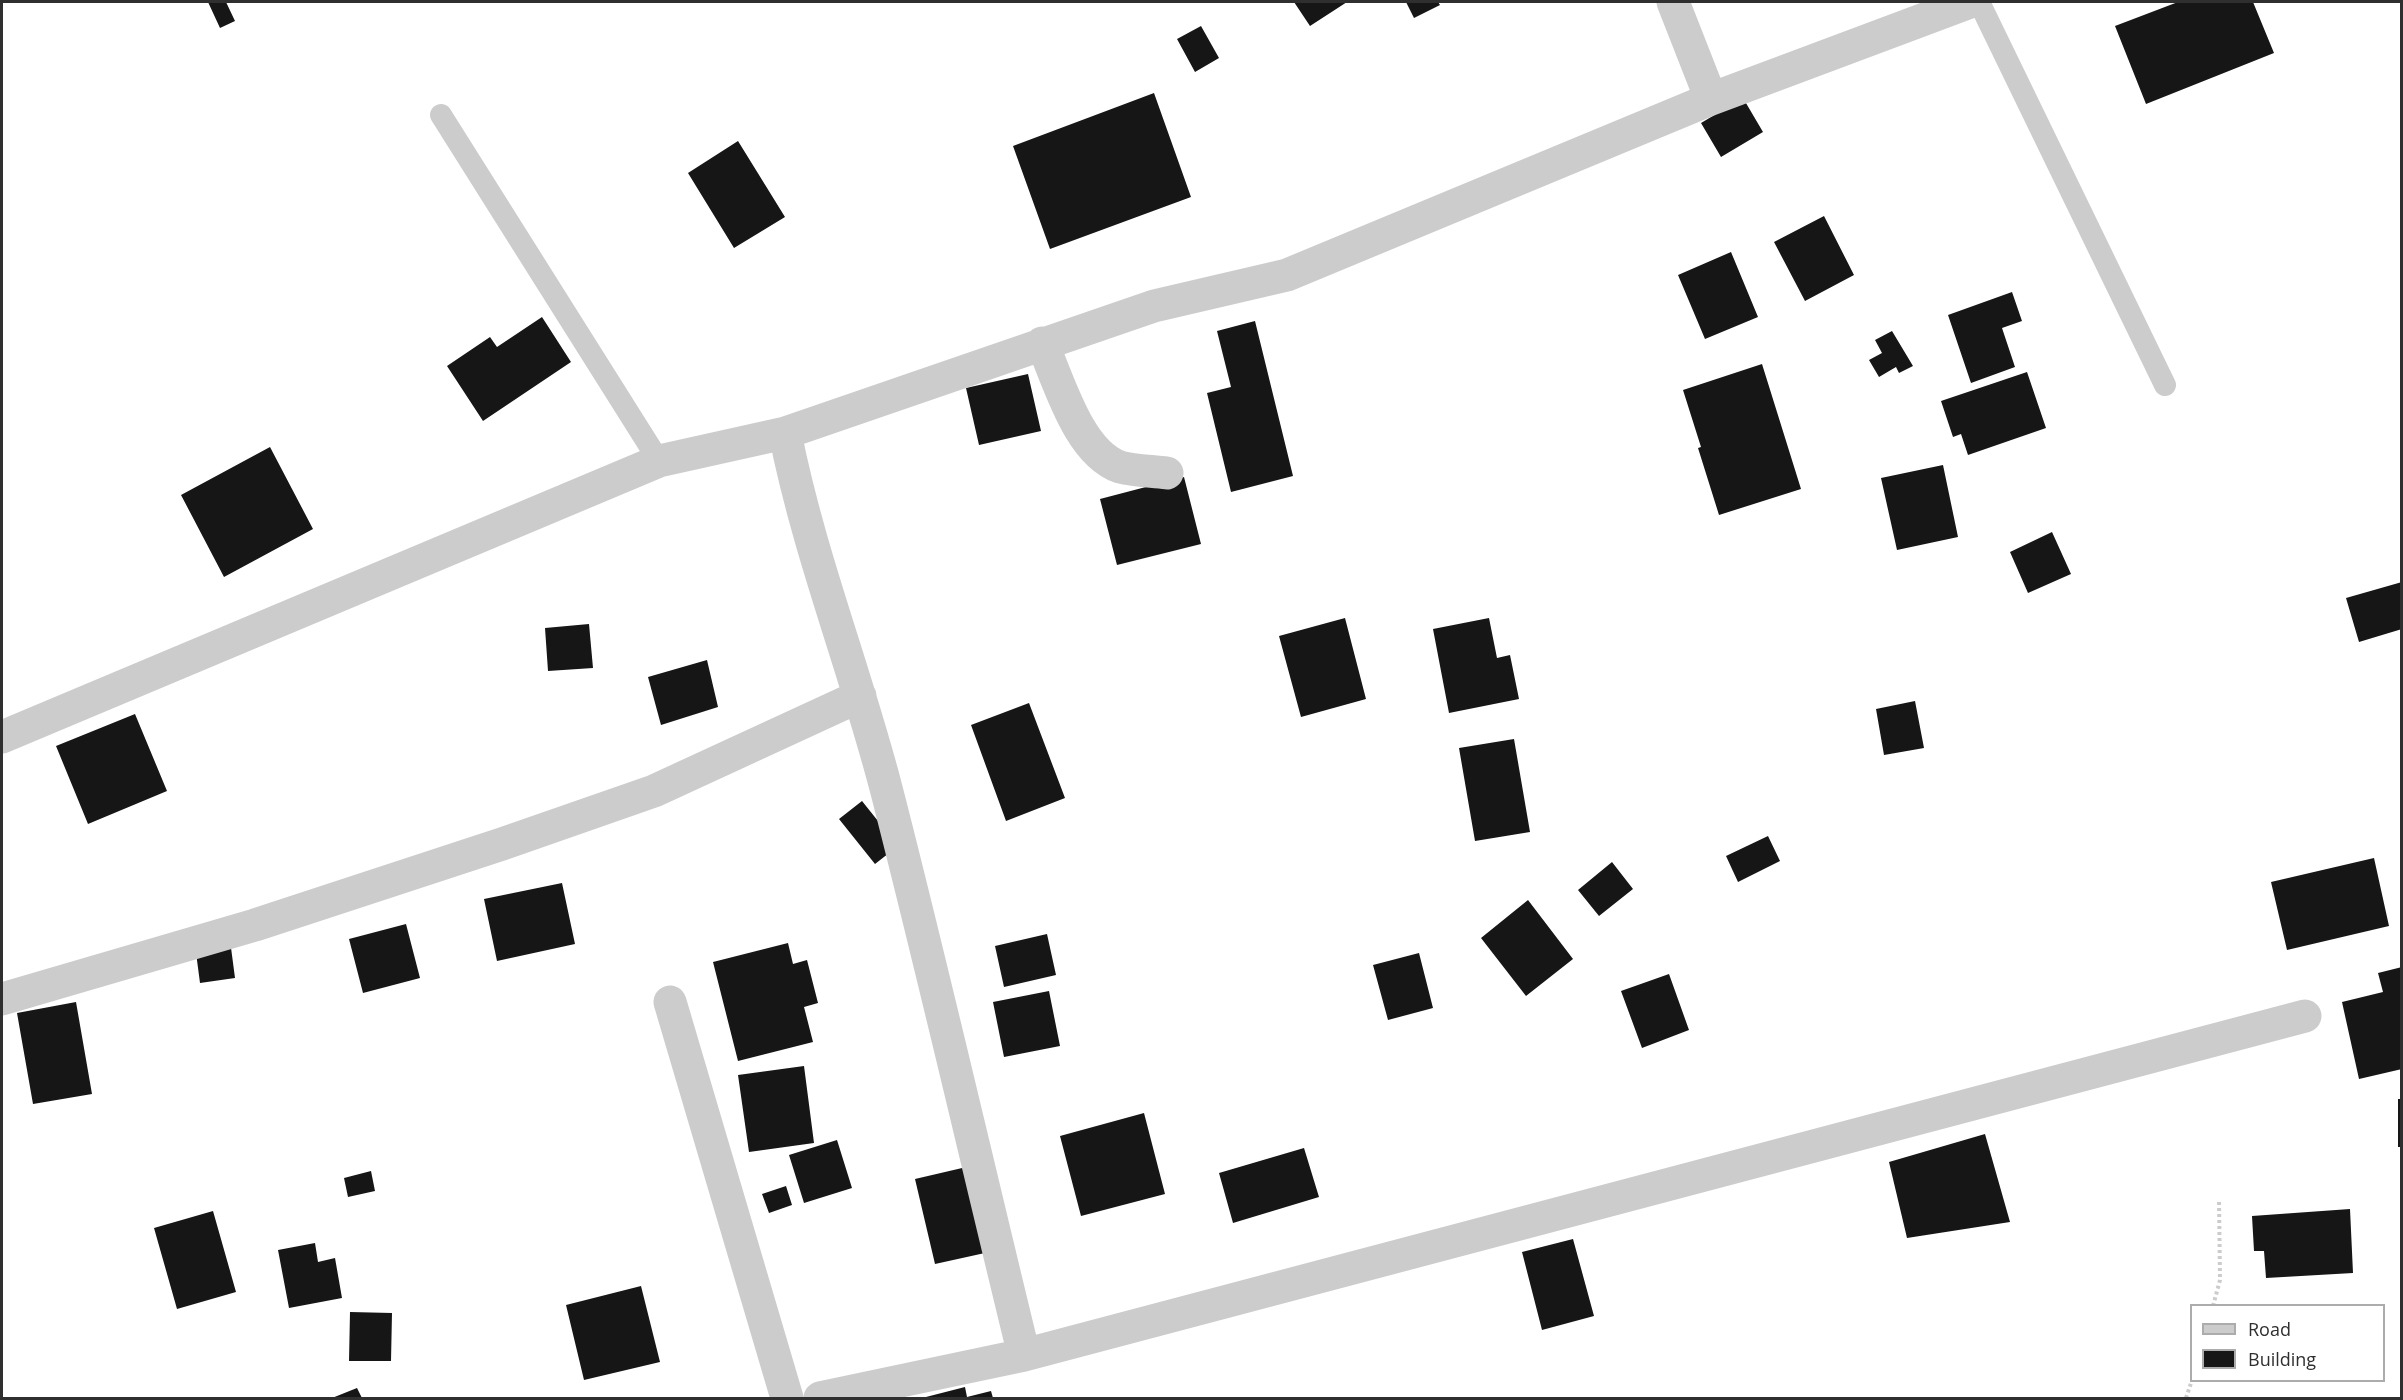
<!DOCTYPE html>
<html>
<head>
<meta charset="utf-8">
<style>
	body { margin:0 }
	#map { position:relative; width:2403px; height:1400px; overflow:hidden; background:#fff; font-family:"Open Sans",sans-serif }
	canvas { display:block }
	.frame { position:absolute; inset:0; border:3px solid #2f2f2f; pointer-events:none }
	.legend { position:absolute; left:2190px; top:1304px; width:195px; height:78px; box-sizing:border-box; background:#fff; border:2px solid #acacac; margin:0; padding:8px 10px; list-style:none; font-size:18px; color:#2f2f2f }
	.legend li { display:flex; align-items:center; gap:12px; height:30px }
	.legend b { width:30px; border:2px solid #acacac }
</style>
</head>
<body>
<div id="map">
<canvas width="2403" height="1400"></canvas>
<div class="frame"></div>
<ul class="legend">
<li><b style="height:8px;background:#ccc"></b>Road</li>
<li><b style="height:16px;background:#161616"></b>Building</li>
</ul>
</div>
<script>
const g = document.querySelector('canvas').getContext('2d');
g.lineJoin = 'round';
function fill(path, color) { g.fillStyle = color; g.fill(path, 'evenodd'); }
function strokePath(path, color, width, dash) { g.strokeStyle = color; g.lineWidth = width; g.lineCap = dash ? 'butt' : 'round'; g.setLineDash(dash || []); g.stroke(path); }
const building = new Path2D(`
	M208,2h18l9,19 -15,7z
	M1294,2h53l-37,24z
	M1406,2h32l2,3 -26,13z
	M2178,2h75l21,51 -128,51 -31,-78z
	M1201,26l18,32 -24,14 -18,-33z
	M1154,93l37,104 -141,52 -37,-103z
	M1743,98l20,34 -42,25 -20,-34z
	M738,141l47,76 -51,31 -46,-75z
	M1824,216l30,59 -49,26 -31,-59z
	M1731,252l27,65 -53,22 -27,-64z
	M2012,292l10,29 -20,7 13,39 -44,16 -23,-68z
	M542,317l29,45 -88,59 -36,-55 43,-29 7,10z
	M1255,321l38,155 -62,16 -24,-99 24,-6 -14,-56z
	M1892,331l21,35 -14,7 -3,-6 -17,10 -10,-17 13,-7 -7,-13z
	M1762,364l39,125 -82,26 -21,-67 3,-1 -18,-57z
	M2027,372l19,56 -78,27 -7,-21 -8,3 -12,-36z
	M1028,374l13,57 -62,14 -13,-57z
	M270,447l43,82 -89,48 -43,-82z
	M1943,465l15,72 -61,13 -16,-72z
	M1184,477l17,67 -84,21 -17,-66z
	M2052,532l19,42 -43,19 -18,-41z
	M2402,582v47l-43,13 -13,-44z
	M1345,618l21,81 -65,18 -22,-81z
	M1489,618l8,40 13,-3 9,44 -70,14 -16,-84z
	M589,624l4,44 -45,3 -3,-43z
	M707,660l11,47 -57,18 -13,-48z
	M1915,701l9,47 -40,7 -8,-46z
	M1029,703l36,95 -59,23 -35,-96z
	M135,714l32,77 -79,33 -32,-78z
	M1514,739l16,93 -55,9 -16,-93z
	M862,801l36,45 -23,18 -36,-45z
	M1768,836l12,25 -42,21 -12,-26z
	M2374,858l15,68 -102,24 -16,-68z
	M1612,862l21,27 -34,27 -21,-26z
	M562,883l13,61 -78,17 -13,-62z
	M1528,900l45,59 -47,37 -45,-58z
	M406,924l14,54 -57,15 -14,-54z
	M1047,934l9,41 -52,12 -9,-41z
	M230,940l5,38 -35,5 -5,-38z
	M788,943l5,21 14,-4 11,43 -14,4 9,35 -75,19 -25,-99z
	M1419,953l14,55 -45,12 -15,-55z
	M2402,967v102l-43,10 -17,-77 41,-10 -5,-19z
	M1669,974l20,56 -47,18 -21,-57z
	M1049,991l11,55 -56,11 -11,-55z
	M76,1002l16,92 -59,10 -16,-91z
	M804,1066l10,77 -65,9 -11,-77z
	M2398,1099h4v48h-4z
	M1144,1113l21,81 -84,22 -21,-80z
	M1985,1134l25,88 -103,16 -18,-76z
	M837,1140l15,48 -48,15 -15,-48z
	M1304,1148l15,49 -86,26 -14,-50z
	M975,1165l19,86 -59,13 -20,-85z
	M371,1171l4,20 -27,6 -4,-19z
	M786,1186l6,19 -23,8 -7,-19z
	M2350,1209l3,64 -87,5 -2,-27h-10l-2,-35z
	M213,1211l23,81 -59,17 -23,-81z
	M1573,1239l21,77 -52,14 -20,-78z
	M315,1243l3,19 17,-4 7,40 -53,10 -11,-58z
	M641,1286l19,76 -76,18 -18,-75z
	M350,1312l42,1 -1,48h-42z
	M965,1387l2,10 24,-6 2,7h-71z
	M357,1388l5,10h-30z`);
const path = new Path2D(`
	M2213,1306l7,-26 -1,-81
	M2186,1398l6,-18`);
const service = new Path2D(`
	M1979,2l186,383
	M441,115l218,346`);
const minor = new Path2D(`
	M1673,2l38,97
	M1042,343c17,38 36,109 78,124 14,4 32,4 47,6
	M785,433c24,122 71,238 102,359 48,187 91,375 137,563
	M2,737l657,-276 126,-28 369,-127 133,-31 424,-176 259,-97
	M2,999l253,-74 247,-81 152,-53 206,-95
	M670,1002l117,396
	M820,1398l204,-43 1281,-339`);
fill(building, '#161616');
strokePath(path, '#ccc', 4, [3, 3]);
strokePath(service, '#ccc', 22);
strokePath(minor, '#ccc', 33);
</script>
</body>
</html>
